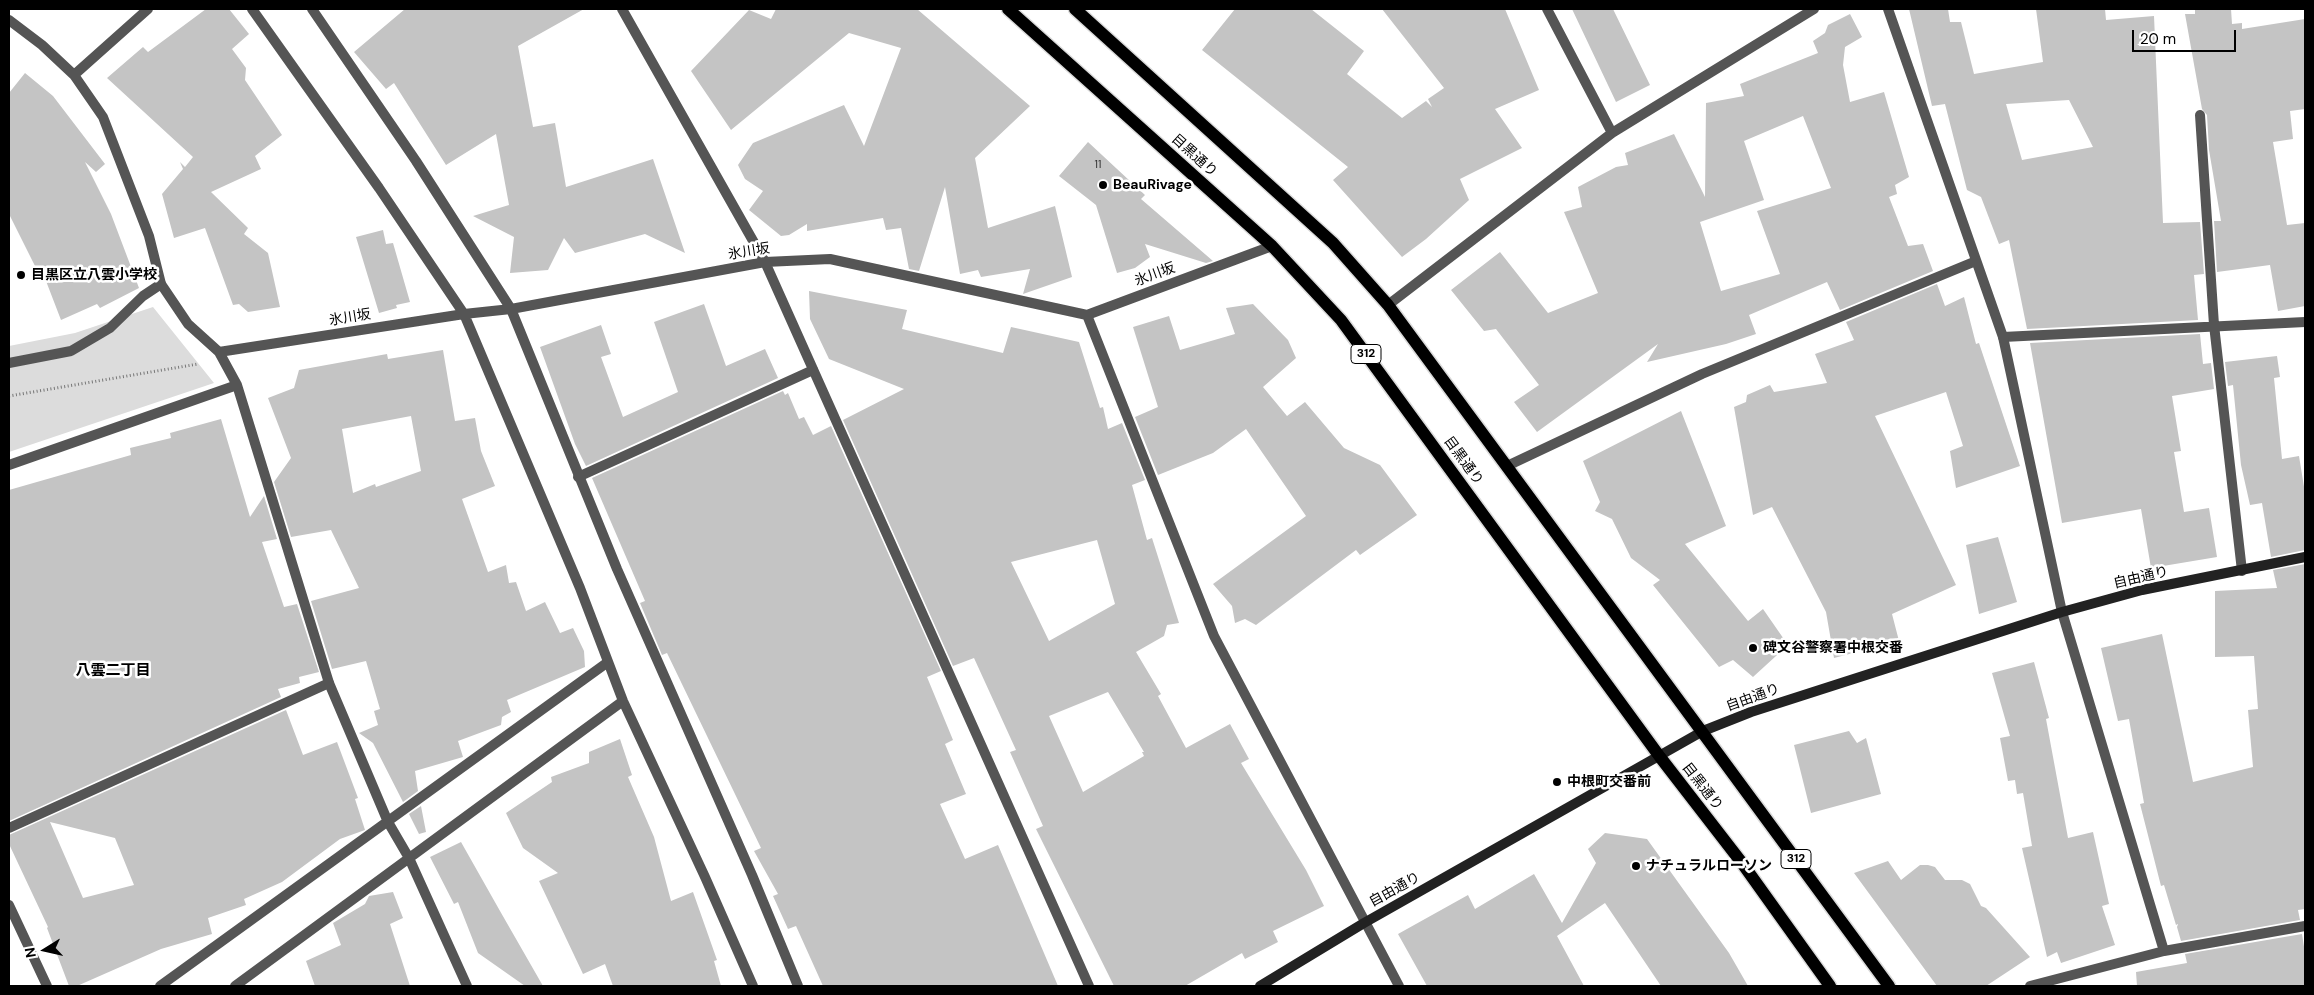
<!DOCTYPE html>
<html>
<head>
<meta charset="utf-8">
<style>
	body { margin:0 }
	#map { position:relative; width:2314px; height:995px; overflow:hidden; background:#fff; font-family:"DM Sans",sans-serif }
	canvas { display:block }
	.frame { position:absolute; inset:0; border:10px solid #000; pointer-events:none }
	.north { position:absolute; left:20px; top:925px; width:50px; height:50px; -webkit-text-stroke:4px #fff; paint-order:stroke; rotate:260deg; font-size:14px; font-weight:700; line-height:20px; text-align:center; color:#000 }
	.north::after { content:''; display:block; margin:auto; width:18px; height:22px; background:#000; clip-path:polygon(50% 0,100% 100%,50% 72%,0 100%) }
	.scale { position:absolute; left:2132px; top:30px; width:104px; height:22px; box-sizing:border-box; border:2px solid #000; border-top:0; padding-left:6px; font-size:15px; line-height:18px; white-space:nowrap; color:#000; -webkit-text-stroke:4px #fff; paint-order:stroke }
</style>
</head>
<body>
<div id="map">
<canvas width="2314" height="995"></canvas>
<div class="frame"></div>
<div class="north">N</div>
<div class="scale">20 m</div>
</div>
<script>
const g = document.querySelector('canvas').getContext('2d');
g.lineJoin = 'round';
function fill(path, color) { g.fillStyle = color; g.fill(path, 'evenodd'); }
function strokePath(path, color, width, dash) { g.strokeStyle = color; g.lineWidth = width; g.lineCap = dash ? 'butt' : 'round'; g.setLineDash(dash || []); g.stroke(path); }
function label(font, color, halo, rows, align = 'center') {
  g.font = font + ' "DM Sans","Noto Sans JP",sans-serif'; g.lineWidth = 5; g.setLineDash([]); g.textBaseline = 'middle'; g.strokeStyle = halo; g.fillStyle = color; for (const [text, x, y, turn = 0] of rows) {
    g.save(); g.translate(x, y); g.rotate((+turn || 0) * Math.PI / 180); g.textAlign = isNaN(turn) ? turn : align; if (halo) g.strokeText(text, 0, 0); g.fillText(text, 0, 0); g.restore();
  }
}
const green = new Path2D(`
	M153,307l61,76 -205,69v-106l66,-13z`);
const building = new Path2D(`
	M206,9h23l20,25 -17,15 14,19 -1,12 37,55 -27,21 6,13 -50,23 37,36 -4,6 24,19 12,54 -32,5 -9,-8 -6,1 -28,-77 -31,10 -12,-44 21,-25 -3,-7 5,5 8,-10 -86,-79 36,-31 5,5z
	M405,9h179l-66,37 15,81 22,-4 11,64 87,-28 32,94 -40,-19 -70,19 -11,-15 -16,32 -38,3 4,-36 -41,-21 36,-11 -13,-71 -50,31 -52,-82 -8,6 -32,-37z
	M776,9h141l113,97 -55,52 13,70 67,-22 17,71 -49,17 7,-25 -49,8 -3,-7 -18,4 -15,-87 -26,84 -10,-2 -8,-41 -15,2 -3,-12 -76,13v-7l-18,11 -8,1 -32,-26 14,-19 -18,-12 -7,-14 15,-22 91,-38 20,41 37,-98 -52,-15 -118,97 -40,-59 58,-61 22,9z
	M1235,9h76l53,42 -17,23 55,44 24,-17 6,6 -4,-8 16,-11 -62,-79h123l34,81 -44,19 27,39 -62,31 9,21 -43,39 -24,18 -69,-77 15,-13 -146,-117z
	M1572,9h41l37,76 -34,17z
	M1909,9h39l2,13h11l13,52 69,-12 -7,-53h69l1,11 48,-4 9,207 37,-1 4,52 -10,1 4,45 -171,9 -18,-89 -10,4 -18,-47 -14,-7 -22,-86 -13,2zM2069,100l24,47 -71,13 -16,-56z
	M2195,9h36l1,15 10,-1v6l63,-10v90l-15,2 3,28 -20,3 14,83 18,-2v83l-27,5 -8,-46 -53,7 -3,-51h7l-12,-71 -2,-35 -5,-6 -17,-95h10z
	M1850,14l12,23 -17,10 -2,18 7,37 34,-10 25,85 -14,8 2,9 -8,3 19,49 15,-2 10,27 -93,39 -13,-28 -78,33 7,19 -30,10 -79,18 11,-18 -121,88 -23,-30 25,-17 -43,-56 -12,2 -33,-41 49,-38 48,61 50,-20 -34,-81 18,-5 -4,-20 38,-20 12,-2 -3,-12 49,-19 31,63 1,-94 38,-7 -4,-12 78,-31 -5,-12 12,-8 3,-8zM1803,116l28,72 -74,23 23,63 -59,17 -21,-69 64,-22 -20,-59z
	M25,73l28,23 52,68 -9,8 -11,-10 26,52 28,74 -39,20 -3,-4 -36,16 -20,-52 -4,2 -28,-56v-121z
	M1088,142l57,53 -4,4 72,62 -7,2 -61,-19 5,13 -15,11 -18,5 -21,-68 -37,-29z
	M383,230l3,14 7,-1 17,59 -14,3 1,3 -18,5 -23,-76z
	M1937,284l8,22 19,-9 12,47 3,-1 41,123 -64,22 -6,-37 13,-5 -17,-54 -71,24 81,169 -64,29 7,27 -65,17 -8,-46 -54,-105 -19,8 -19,-108 12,-5 1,-7 23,-10 4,7 53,-9 -12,-29 39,-14 -8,-18z
	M809,291l98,19 -5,19 101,24 8,-26 68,15 21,66 3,-1 5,22 14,-6 23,57 -13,5 15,55 5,-2 27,85 -12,2 -3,11 -28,16 25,42 -3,2 28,52 44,-24 19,35 -8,4 65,107 18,36 -51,25 5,11 -33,17 -3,-6 -57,33h-71l-78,-157 7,-3 -33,-74 6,-2 -42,-92 -21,8 -110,-246 61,-31 -75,-30 -19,-40zM1097,540l18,64 -66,37 -38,-79zM1108,692l36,60h-2l2,4 -61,36 -34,-76z
	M704,304l22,62 39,-17 13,29 -192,88 -11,-22 -35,-97 61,-22 10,29 -10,3 22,60 55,-25 -24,-70z
	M1253,304l35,36 8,18 -33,29 24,29 18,-14 39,46 36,17 37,50 -57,40 -4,-5 -100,75 -11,-6 -10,4 -3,-17 -19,-22 93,-68 -60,-87 -33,24 -55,22 -23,-58 23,-10 -25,-80 36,-11 11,34 55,-16 -9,-26z
	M2200,334l3,30 8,-1 3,26 -42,7 9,55 -7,1 10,60 25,-4 8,49 -66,11 -10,-59 -79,14 -32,-180z
	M443,350l12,71 20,-3 6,33 14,35 -33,13 26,73 18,-7 3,18 7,-1 10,29 19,-9 15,31 13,-5 11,23 1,16 -78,33 4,12 -9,5 -1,8 -43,16 5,16 -48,14 3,20 -15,11 -30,-59 -14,-10 19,-8 -4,-14 6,-2 -14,-48 -34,8 -21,-68 48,-13 -28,-58 -40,7 -17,-55 17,-24 -23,-60 26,-10 5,-18 88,-16 1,5zM411,416l10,55 -45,16 -1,-3 -22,9 -11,-64z
	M2277,356l3,21 -6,1 8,81 17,-3 6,37v57l-34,7 -9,-54 -12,2 -9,-40 -8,-80 -5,1 -3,-24z
	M783,391l2,4 3,-2 11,26 5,-2 9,18 18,-9 110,245 -14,6 26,63 -8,4 21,50 -26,10 25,55 33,-14 60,141h-235l-27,-60 -8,3 -15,-33 5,-2 -24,-43 7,-3 -94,-195 -5,2 -22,-52 5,-2 -53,-123z
	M1681,411l45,115 -41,18 63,77 15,-12 25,36 -35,32 -20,-17 -14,7 -66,-82 7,-5 -29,-22 -19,-39 -17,-8 5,-9 -17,-41z
	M221,419l29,98 14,-21 13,43 -15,3 22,65 13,-3 22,68 -20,5 1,6 -22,6 3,8 -272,124v-331l122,-35 -1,-7 41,-10 -1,-5z
	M1998,537l19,65 -38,12 -13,-69z
	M2305,564v345l-7,1 2,10 -119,21 -4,-14 1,-3 -2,1 -12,-40 -3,1 -21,-82 4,-1 -15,-84 -11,2 -17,-73 61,-14 31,148 60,-15 -5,-57 10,-1 -4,-53 -39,1v-66l62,-3 -4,-18z
	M2034,662l15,56 -3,1 22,119 25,-6 16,72 -7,2 13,39 -54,18 -4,-11 -10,5 -25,-109 10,-2 -9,-53 -6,1 -2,-14 -7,1 -8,-43 10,-2 -18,-63z
	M286,710l17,45 34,-13 21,56 -3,1 10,31 -25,9 -58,43 -38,17 2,6 -38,13 4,16 -51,15 -84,37h-8l-22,-58 1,-1 -39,-83v-9zM50,822l65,16 19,47 -51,13z
	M1849,731l8,12 9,-5 15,56 -70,19 -17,-68z
	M620,739l12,36 -4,2 26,60 17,64 22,-9 24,68 -3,1 7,25h-108l-8,-22 -22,10 -44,-93 19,-8 -35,-25 -17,-35 46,-31 -1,-5 38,-14v-11z
	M421,806l5,26 -7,2 -10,-20z
	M1605,833l42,6 82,114 19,33h-87l-56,-83 -48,33 27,50h-157l-29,-52 70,-39 7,14 59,-35 28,49 34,-60 -8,-14z
	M461,842l39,69 43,75h-18l-47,-33 -20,-51 -4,2 -24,-47z
	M1888,861l13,19 19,-15h8l7,2 10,13h17l8,4 11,22 5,2 44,49 -44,29h-49l-83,-113z
	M393,892l10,26 -13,6 20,62h-95l-9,-25 35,-16 -8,-22 32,-19 4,-8z
	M2302,934l3,19v33h-168l-1,-14 51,-9 -2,-9z`);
const path = new Path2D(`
	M9,396l189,-32`);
const lane = new Path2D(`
	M2200,115l14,210 28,246
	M2003,337l302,-15
	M9,363l62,-12 39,-23 33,-32 18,-12
	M578,477l235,-107
	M9,828l320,-145`);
const street = new Path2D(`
	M252,9l127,179 85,126 116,274 43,113 82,176 48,109
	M312,9l104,152 95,148 106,260 135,306 46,111
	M622,9l143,253 324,724
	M1547,9l65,124
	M1888,9l115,328 59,275 102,339
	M9,20l33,25 32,30 29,42 46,119 12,48 27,40 31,28 18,33 92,298 59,139 21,36 58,128
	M74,75l74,-66
	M1388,305l224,-172 202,-124
	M1087,315l127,321 185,350
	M219,352l245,-38 47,-5 254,-47 65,-3 257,56 185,-69
	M9,465l228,-80
	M1507,466l195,-92 274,-113
	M9,905l38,81
	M160,986l448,-324
	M235,986l388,-285
	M2030,986l134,-35 141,-25`);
const secondary = new Path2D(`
	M1260,986l104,-63 339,-192 48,-19 311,-100 80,-22 163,-33`);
const primary = new Path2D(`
	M1008,9l264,237 69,74 319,437 82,106 88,123
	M1075,9l258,234 55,62 501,681`);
const markers = [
	[1103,185,5,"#000"],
	[21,275,5,"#000"],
	[1753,648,5,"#000"],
	[1557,782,5,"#000"],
	[1636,866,5,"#000"]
];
const numberNames = [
	["11",1098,165]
];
const shields = [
	[1366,354,30],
	[1796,859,30]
];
const shieldNames = [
	["312",1366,354],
	["312",1796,859]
];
const streetNames = [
	["目黒通り",1194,156,42],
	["氷川坂",749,252,-9],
	["氷川坂",1155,275,-20],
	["氷川坂",350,318,-9],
	["目黒通り",1463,461,54],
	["自由通り",2141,578,-13],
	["自由通り",1753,698,-20],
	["目黒通り",1702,787,52],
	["自由通り",1395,890,-29]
];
const poiNames = [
	["BeauRivage",1113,185],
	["目黒区立八雲小学校",31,275],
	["碑文谷警察署中根交番",1763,648],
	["中根町交番前",1567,782],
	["ナチュラルローソン",1646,866]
];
const neighbourhoodNames = [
	["八雲二丁目",113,671]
];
fill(green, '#dcdcdc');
fill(building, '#c4c4c4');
strokePath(primary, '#dbdbdb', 15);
strokePath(path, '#777', 3, [1, 2.5]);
strokePath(lane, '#555', 10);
strokePath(street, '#555', 10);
strokePath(secondary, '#222', 10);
strokePath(primary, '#000', 12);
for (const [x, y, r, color] of markers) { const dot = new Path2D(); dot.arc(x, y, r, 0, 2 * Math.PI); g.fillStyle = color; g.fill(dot); strokePath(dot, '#fff', 2); }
label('11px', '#313131', null, numberNames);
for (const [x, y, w] of shields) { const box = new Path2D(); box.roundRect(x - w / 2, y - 9.5, w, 19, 4); g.fillStyle = '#fff'; g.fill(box); strokePath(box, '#000', 1); }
label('bold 12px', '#000', null, shieldNames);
label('14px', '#000', '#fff', streetNames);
label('bold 14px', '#000', '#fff', poiNames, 'left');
label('bold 15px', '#000', '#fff', neighbourhoodNames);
</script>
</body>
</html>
